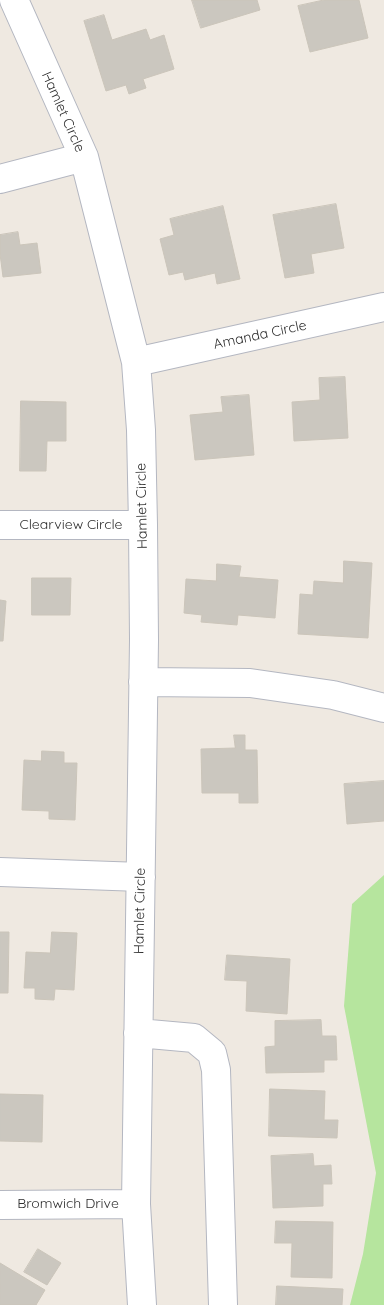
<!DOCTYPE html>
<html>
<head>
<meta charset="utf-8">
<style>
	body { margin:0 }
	canvas { display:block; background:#efe9e1 }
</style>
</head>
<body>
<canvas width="384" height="1305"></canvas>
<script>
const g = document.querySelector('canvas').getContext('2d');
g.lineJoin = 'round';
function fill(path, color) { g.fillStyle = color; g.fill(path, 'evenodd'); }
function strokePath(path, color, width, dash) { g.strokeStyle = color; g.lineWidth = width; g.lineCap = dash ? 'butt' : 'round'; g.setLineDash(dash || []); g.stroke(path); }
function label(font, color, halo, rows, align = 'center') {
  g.font = font + ' Quicksand,sans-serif'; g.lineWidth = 4.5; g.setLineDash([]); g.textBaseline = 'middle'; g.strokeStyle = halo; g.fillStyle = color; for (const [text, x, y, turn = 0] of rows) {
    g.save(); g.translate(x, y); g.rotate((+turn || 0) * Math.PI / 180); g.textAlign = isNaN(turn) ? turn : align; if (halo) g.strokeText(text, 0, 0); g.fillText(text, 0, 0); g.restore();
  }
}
const green = new Path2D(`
	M384,875v430h-34l13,-51 13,-81 -32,-167 8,-102z`);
const building = new Path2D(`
	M192,0h65l3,10 -59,18z
	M324,0h35l9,38 -58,14 -12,-46z
	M104,15l8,25 34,-11 4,11 14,-5 10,34 -31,10 3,9 -17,6 -3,-9 -20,6 -22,-70z
	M336,204l8,44 -33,6 3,19 -29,5 -12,-63z
	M223,206l17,73 -23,5 -2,-11 -30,7 -2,-8 -14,3 -9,-36 14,-4 -4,-16z
	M18,232l2,13 17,-2 4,30 -38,4 -3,-23v-19z
	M345,377l3,61 -54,3 -2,-39 28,-2 -1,-22z
	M249,395l5,60 -59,5 -5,-45 33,-3 -2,-15z
	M21,401l45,1v39h-19l-1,30h-26z
	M344,561l28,2 -4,75 -70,-4 2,-40 13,1 1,-14 29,2z
	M217,564l24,2 -2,11 39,3 -3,38 -37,-3 -1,10 -36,-3 1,-7 -18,-2 2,-34 30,2z
	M32,578h39l-1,37h-38z
	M0,600l6,1 -3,40h-3z
	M234,735h11v15h12l1,53h-19v-10h-37l-1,-44 34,-1z
	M42,751l22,1v11h13l-2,57 -26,-1v-8l-27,-1 2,-50 17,1z
	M384,781v40l-37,3 -3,-40z
	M0,932h9l-1,61h-8z
	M52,932l25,1 -3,57 -19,-1 -1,11 -19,-1v-11h-11l2,-36 24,1z
	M227,955l63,4 -3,55 -41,-3 1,-30 -22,-1z
	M321,1020l1,16h14l1,24h-13v12l-58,1 -1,-26 10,-1v-25z
	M270,1089l55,2 -1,29h14l-1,18 -68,-2z
	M0,1094l43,1 -1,47 -42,-1z
	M313,1154l1,12 17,-1 1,19h-9v22l-50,2 -2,-52z
	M276,1221l57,1 -1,56 -41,-1 1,-34h-17z
	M38,1249l23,14 -14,22 -23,-13z
	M0,1263l45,27 -9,15h-36z
	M277,1286l66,3 -1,16h-66z`);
const minor = new Path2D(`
	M14,0l70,157 52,205 5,68 2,95 1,115 -8,564 6,101
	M0,179l84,-22
	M136,362l248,-55
	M0,525h143
	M143,682l107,1 83,12 51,13
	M0,872l141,5
	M138,1033l56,5 18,15 4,17 7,235
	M0,1205l136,-1`);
const streetNames = [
	["Hamlet Circle",63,112,66],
	["Amanda Circle",260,335,-12],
	["Hamlet Circle",142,506,-91],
	["Clearview Circle",71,525],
	["Hamlet Circle",140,911,-89],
	["Bromwich Drive",68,1204]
];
fill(green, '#b6e59e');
fill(building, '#cbc7bf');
strokePath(building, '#cbc5ba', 1);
strokePath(minor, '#b4b7c1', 30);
strokePath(minor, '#fff', 28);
label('14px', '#2e2e2e', '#fff', streetNames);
</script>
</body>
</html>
